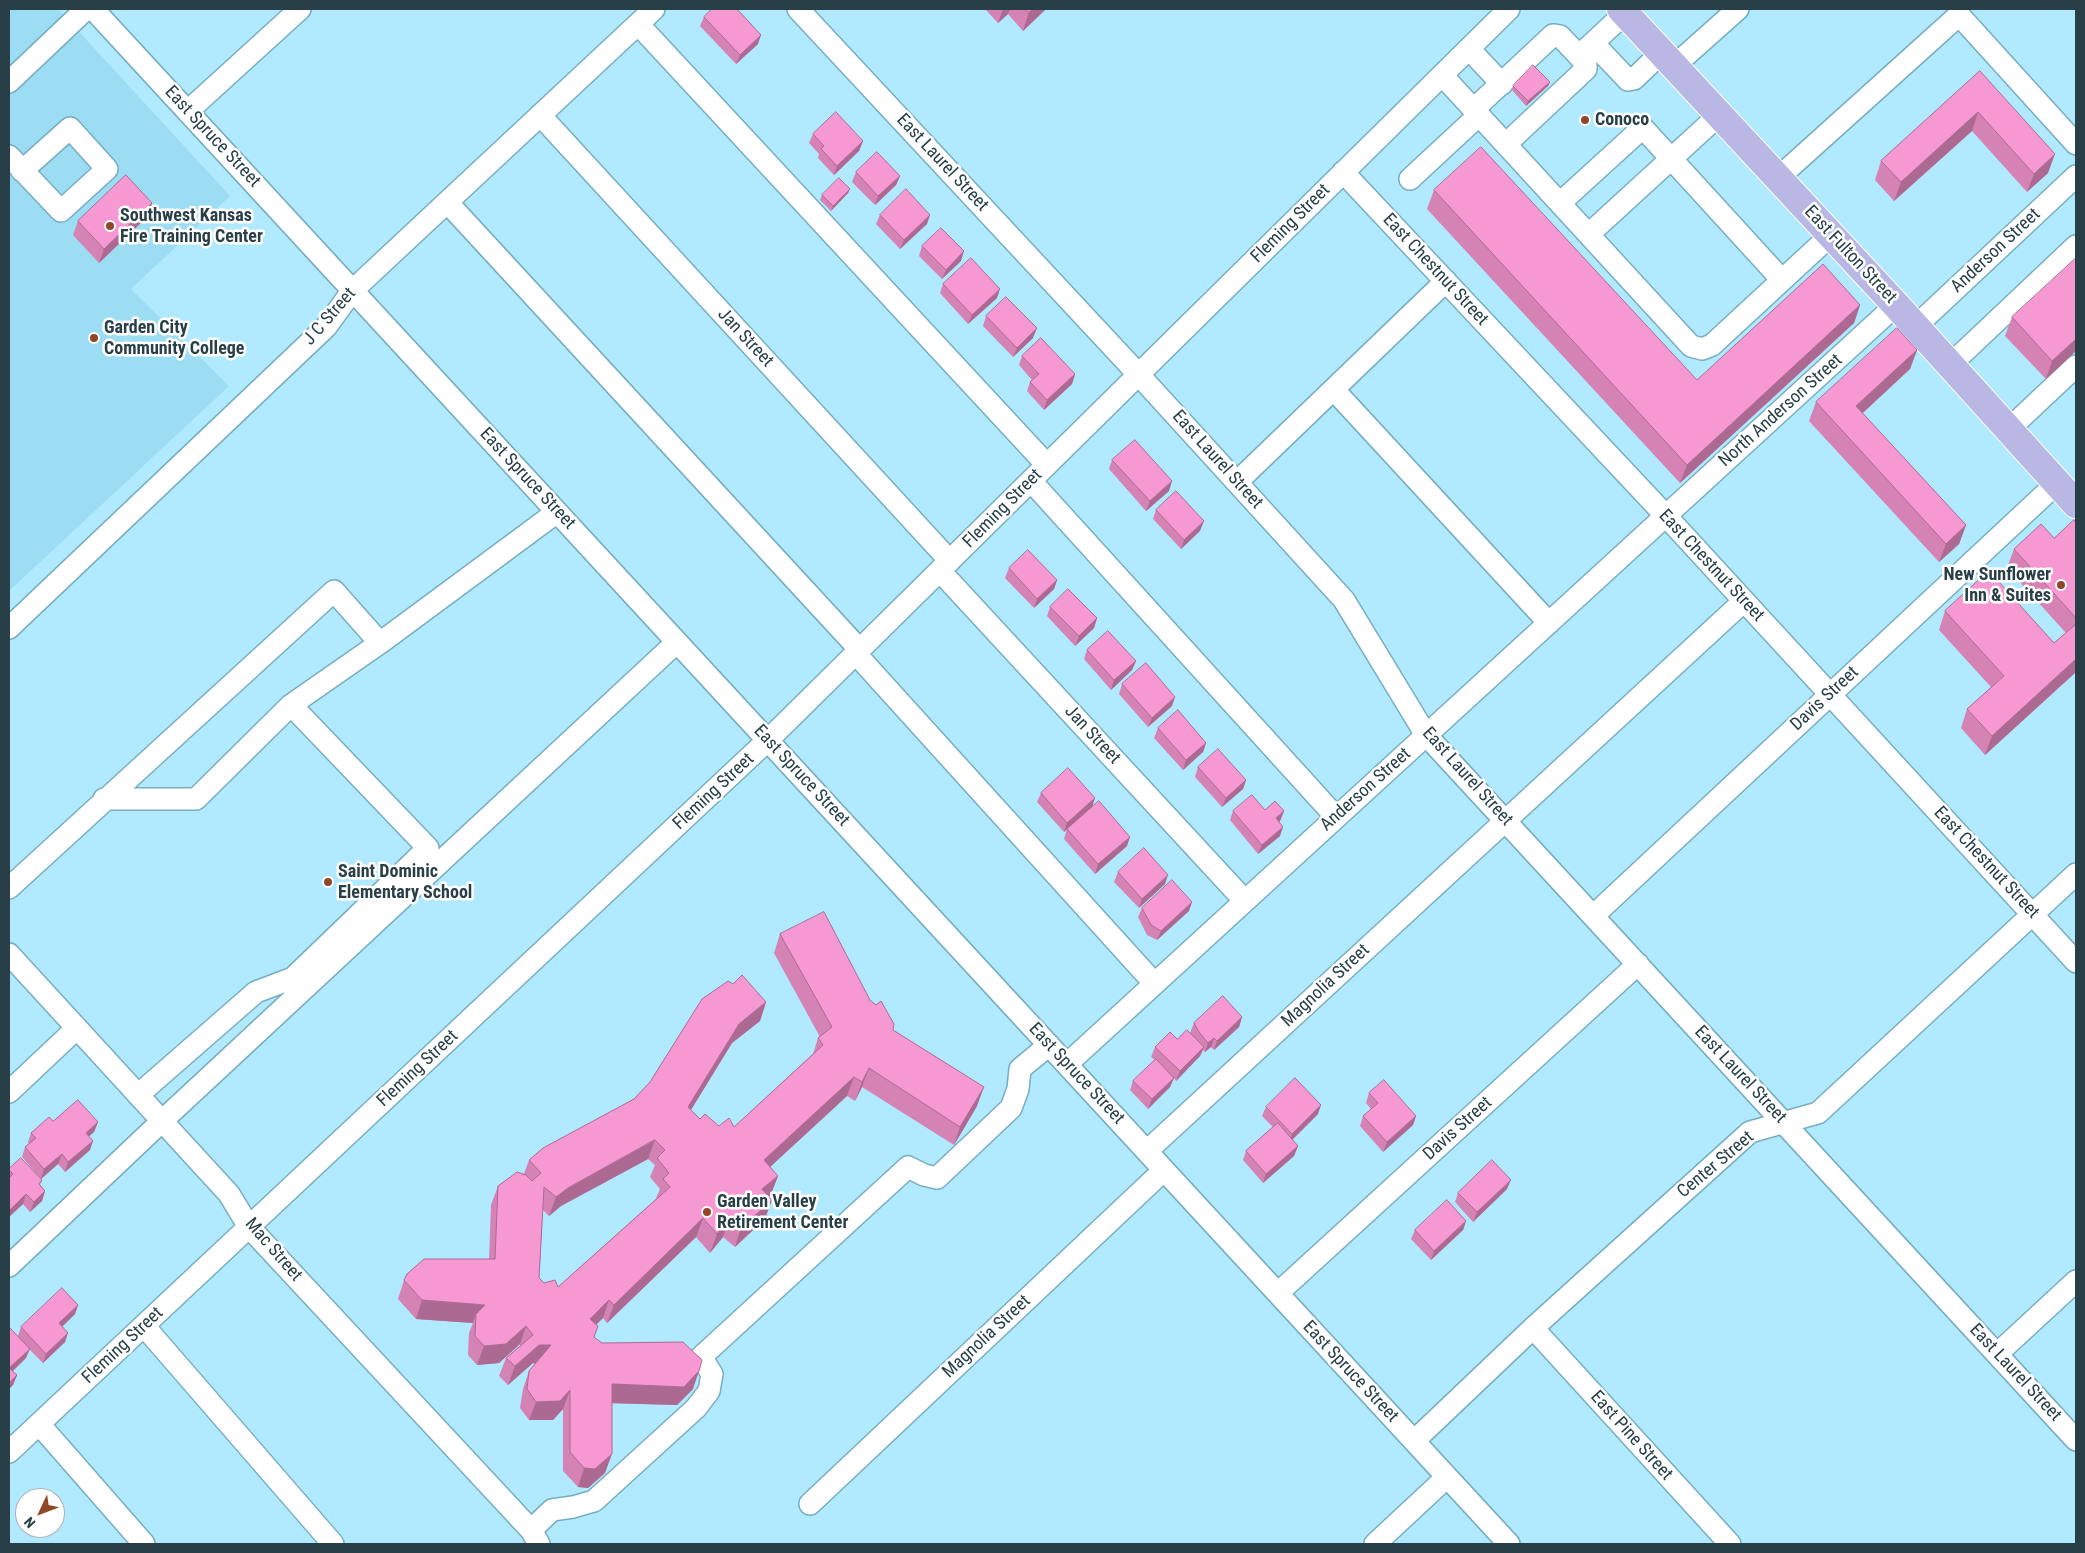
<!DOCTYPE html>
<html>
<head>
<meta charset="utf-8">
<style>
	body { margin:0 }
	#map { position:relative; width:2085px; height:1553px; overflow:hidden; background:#b1e9fe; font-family:"Roboto Condensed",sans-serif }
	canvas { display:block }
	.frame { position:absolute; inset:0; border:10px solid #283f48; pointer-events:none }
	.north { position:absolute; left:15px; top:1488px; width:50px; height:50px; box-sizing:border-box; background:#fff; border:1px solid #a9b2b6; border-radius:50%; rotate:227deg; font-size:14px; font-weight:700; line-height:20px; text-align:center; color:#283f48 }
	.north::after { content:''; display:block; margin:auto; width:18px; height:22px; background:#904727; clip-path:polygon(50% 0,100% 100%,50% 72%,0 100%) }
</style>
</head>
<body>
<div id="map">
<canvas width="2085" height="1553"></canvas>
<div class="frame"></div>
<div class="north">N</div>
</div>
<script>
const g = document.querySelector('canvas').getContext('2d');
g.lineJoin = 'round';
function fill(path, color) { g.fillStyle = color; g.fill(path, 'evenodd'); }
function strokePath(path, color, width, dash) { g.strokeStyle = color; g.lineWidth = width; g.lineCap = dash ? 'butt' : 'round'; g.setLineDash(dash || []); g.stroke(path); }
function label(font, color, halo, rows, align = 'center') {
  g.font = font + ' "Roboto Condensed",sans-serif'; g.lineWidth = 5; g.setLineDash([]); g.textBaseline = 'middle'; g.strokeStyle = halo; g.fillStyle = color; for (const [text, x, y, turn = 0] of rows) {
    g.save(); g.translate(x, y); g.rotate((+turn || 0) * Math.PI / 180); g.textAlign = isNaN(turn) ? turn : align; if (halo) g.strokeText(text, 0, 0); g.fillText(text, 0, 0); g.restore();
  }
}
const built = new Path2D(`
	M9,9h49l172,187 -99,93 98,97 -220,205z`);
const minor = new Path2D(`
	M93,9l1416,1535
	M798,9l341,366 205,225 82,135 650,705
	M638,24l409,441
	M1593,43l35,37 6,-1 28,-27
	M1469,49l33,35
	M1674,66l64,-57
	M1442,75l249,271 11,3 10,-4 119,-110
	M9,82l77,-73
	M1474,109l79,-74 7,1 19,20 46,-43
	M188,111l112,-102
	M540,115l410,446
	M1506,144l80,-75v-5l-7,-8
	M9,156l52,55 46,-42 -37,-41 -48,43
	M1343,172l323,344 410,446
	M1778,178l181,-163 117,129
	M1410,179l69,-64
	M447,202l413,448
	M1560,203l79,-72 5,-2 138,151
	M1589,234l130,-119
	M1915,327l161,-151
	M1950,365l126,-119
	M1334,390l215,233
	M2008,430l68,-64
	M1031,481l305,336
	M1237,482l209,-201
	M940,571l304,329
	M9,628l317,-301 27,-37 301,-281
	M856,654l298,329
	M104,799h92l95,-94 89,-62 177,-131
	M9,888l325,-297 46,52
	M1593,916l464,-433
	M9,954l220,240 20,33 282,303 8,14
	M1067,1064l829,-759
	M9,1092l68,-64
	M138,1095l118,-103 37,-14 135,-130 -137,-143
	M1147,1151l597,-550
	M9,1266l153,-145 515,-479
	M1278,1293l360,-329
	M144,1326l189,218
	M1533,1328l197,216
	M1997,1354l79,-73
	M39,1424l105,120
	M1414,1441l119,-113 217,-196 68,-19 258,-239
	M9,1452l759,-712 741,-731
	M810,1504l354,-334
	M531,1530l21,-20 21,-3 21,-6 102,-93 13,-17 3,-17 -11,-17 207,-190 16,8 13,3 74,-70 7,-19 2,-20 29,-24
	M1375,1544l72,-67`);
const major = new Path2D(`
	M1621,9l275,296 180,199`);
const wall = new Path2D(`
	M985,9h61l-23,22 -15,-17 -10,9z
	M704,17l54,27 -22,20 -36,-38z
	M1980,71l68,102 -21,19 -55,-61 -78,70 -19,-21 6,-19z
	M1550,82l-2,4 -22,20 -14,-16 1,-4z
	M813,134l50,7 -4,10 -25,24 -16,-17 1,-4 -10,-11z
	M856,172l44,4 -4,9 -21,20 -23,-23z
	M850,189l-2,4 -17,18 -11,-11 2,-5z
	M1434,190l263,190 163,-75 -6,18 -174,160 -253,-274z
	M152,203l-5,14 -48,46 -26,-28 5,-14z
	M880,215l47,9 -27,25 -24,-25z
	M922,246l39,15 -19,18 -23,-23z
	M943,284l54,14 -29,26 -28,-31z
	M986,316l47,22 -20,19 -30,-31z
	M2012,317l64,34 -30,28 -41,-43z
	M1917,350l-7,19 -48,44 104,112 -7,19 -20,18 -130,-141 7,-19z
	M1022,356l53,18 -3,10 -28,26 -17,-19 3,-9 2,-2 -13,-15z
	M1112,460l57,31 -23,20 -37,-42z
	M1156,510l44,21 -19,18 -28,-30z
	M2076,523v149l-91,83 -24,-27 6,-19 24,-22 -52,-57 6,-19 109,32 12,-10 -59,-65 7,-19 40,-11z
	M1009,568l48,12 -3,9 -20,19 -29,-30z
	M1050,607l47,11 -3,10 -19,18 -28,-30z
	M1087,650l49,11 -4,9 -21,20 -27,-31z
	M1122,684l50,22 -24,21 -29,-33z
	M1158,728l48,15 -3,9 -20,18 -29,-32z
	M1198,767l48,13 -3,9 -21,18 -27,-30z
	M1041,793l54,5 -3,9 35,39 -32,28 -31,-35 3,-10 -3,3 -27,-30z
	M1265,810l19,1 -4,10 -1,1 1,14 -22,18 -28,-34 3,-9z
	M1118,872l47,12 -26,24 -25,-26z
	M1142,908l47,3 -32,29 -10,-5 -9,-18z
	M780,934l90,66 23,30 84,76 -23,39 -92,-58 -7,14 -8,-5 -77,71 8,9 -7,18 -2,3 -4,22 -30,28 -12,-10 -13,16 -14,-16 -89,86 -4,-5 -7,7 -2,12 8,6 91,46 -16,16 -65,-2 -7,70 -17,15 -10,-1 -15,-16v-62l-10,11h-24l-9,-12 3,-19 6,-18 6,-7 -2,-1 -25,22 -9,-9 7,-18 14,-12v-2l-21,19 -22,2 -9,-10 1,-22 4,-10 -57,-4 -18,-20 6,-19 85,-21 2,-54 7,-19 26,-12 5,-14 105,-61 132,-97 -6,19 -28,22 -41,67 9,9 19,7 15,1 79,-73 5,-16 2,-1 -46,-84zM648,1159l7,6 -5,12 10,12 -4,9h1l-99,89 -14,-4 -5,-5 4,-68 6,6 12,-10z
	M1242,1017l-3,10 -25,23 -3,-3 -6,5 -2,-2 -3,6 -24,25 -2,-3 -4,9 -22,22 -18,-19 3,-9 22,-21 -4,-3 4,-10 36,-13 -1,-1 4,-10z
	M1369,1093l47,23 -3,9 -30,27 -23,-26 3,-10 8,-7 -5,-6z
	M1266,1107l52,7 -26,26 6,6 -4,10 -31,27 -20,-23 3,-9 27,-24 -11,-11z
	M53,1121l45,1 -4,10 -5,4 1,14 -25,22 -7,-8 -17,15 -19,-22 3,-10 4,-3 -1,-2 3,-9z
	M9,1169l33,11 -2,5 5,6 -3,10 -12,11 -7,-8 -14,13z
	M1507,1189l-34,33 -18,-20 3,-9z
	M1466,1221l-3,9 -32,30 -20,-21 4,-9z
	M78,1305l-3,9 -13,12 3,16 -22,21 -14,-14 -3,9 -14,13 5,4 -4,10 -4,4 9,-53 3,-9z`);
const shadedWall = new Path2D(`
	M1003,9h7l-2,5 -10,9z
	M1033,9h13l-23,22 6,-19z
	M761,35l-3,9 -22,20 4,-9z
	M1550,82l-2,4 -22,20 2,-5z
	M1978,112l-6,19 -78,70 7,-19z
	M863,141l-4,10 -25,24 3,-9z
	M2055,154l-7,19 -21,19 7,-18z
	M900,176l-4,9 -21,20 3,-9z
	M850,189l-2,4 -17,18 2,-5z
	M152,203l-5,14 -48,46 5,-14z
	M930,215l-3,9 -27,25 4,-9z
	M964,251l-3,10 -19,18 4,-9z
	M1000,289l-3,9 -29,26 4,-9z
	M1860,305l-6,18 -174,160 7,-18z
	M1037,328l-4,10 -20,19 4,-9z
	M2076,339v12l-30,28 6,-18z
	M1917,350l-7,19 -60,56 6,-19z
	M1075,374l-3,10 -28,26 3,-10z
	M1172,481l-3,10 -23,20 4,-10z
	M1204,521l-4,10 -19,18 3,-9z
	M1966,525l-7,19 -20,18 7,-18z
	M1057,580l-3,9 -20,19 3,-9z
	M1097,618l-3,10 -19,18 4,-10z
	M2076,659v13l-91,83 7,-19z
	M1136,661l-4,9 -21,20 3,-10z
	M1175,697l-3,9 -24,21 4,-9z
	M1206,743l-3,9 -20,18 3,-10z
	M1246,780l-3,9 -21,18 4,-9z
	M1095,798l-3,9 -28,25 3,-9z
	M1284,811l-4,10 -8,6 4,-9z
	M1283,827l-3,9 -22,18 4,-9z
	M1130,837l-3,9 -32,28 3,-10z
	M1168,875l-3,9 -26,24 3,-9z
	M1192,902l-3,9 -32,29 4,-9z
	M766,1002l-6,19 -28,22 -51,83 7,-19 51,-83z
	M1242,1017l-3,10 -25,23 3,-9z
	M1214,1038l-3,9 -6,5 3,-9z
	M1204,1047l-4,9 -24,25 4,-10z
	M869,1068l-7,19 -7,14 7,-19z
	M854,1077l-7,19 -90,83 7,-19z
	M1174,1078l-4,9 -22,22 4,-10z
	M984,1087l-7,19 -23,39 6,-18z
	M1321,1105l-3,9 -29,29 3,-9z
	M1416,1116l-3,9 -30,27 4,-10z
	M98,1122l-4,10 -12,10 4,-9z
	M655,1140l-7,19 -87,47 -12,10 7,-19 12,-9z
	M93,1141l-3,9 -25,22 3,-10z
	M1298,1146l-4,10 -31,27 3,-9z
	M62,1154l-4,10 -17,15 3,-10z
	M778,1176l-7,18 -16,14 7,-19z
	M1511,1180l-4,9 -34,33 4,-10z
	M45,1191l-3,10 -12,11 4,-10z
	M26,1194l-3,10 -14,13v-6z
	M772,1200l-7,19 -30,28 6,-19z
	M703,1218l-7,19 -89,86 7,-18z
	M729,1218l-6,19 -13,16 7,-19z
	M1466,1221l-3,9 -32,30 3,-9z
	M422,1300l63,5 -9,9 -3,9 -57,-4z
	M609,1300l-6,18 -20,19 7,-18z
	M78,1305l-3,9 -19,19 3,-10z
	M526,1326l-6,18 -21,19 -22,2 7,-19z
	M68,1333l-3,9 -22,21 3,-9z
	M539,1345h12l-7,19 -11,-1 -25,22 7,-19z
	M30,1349l-4,9 -17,17v-7z
	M699,1371l-6,18 -16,16 -72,-2 7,-19z
	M17,1375l-4,10 -4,4v-6z
	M570,1390l-7,19 -10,11h-24l7,-18z
	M612,1454l-7,19 -17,15 -10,-1 6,-19z`);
const building = new Path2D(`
	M712,9h25l24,26 -21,20 -36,-38z
	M1026,9h7l-4,3z
	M1533,65l17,17 -22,19 -15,-15z
	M1980,71l75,83 -21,20 -56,-62 -77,70 -20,-21z
	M836,112l27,29 -26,25 -16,-17 3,-3 -11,-12z
	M1481,147l216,233 126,-116 37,41 -173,160 -253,-275z
	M877,152l23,24 -22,20 -22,-24z
	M126,175l26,28 -48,46 -26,-28z
	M839,178l11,11 -17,17 -11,-11z
	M906,189l24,26 -26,25 -24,-25z
	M941,228l23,23 -18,19 -24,-24z
	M971,258l29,31 -28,26 -29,-31z
	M2076,258v81l-24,22 -40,-44z
	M1006,297l31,31 -20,20 -31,-32z
	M1897,328l20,22 -61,56 110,119 -20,19 -130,-142z
	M1041,338l34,36 -28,26 -17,-18 9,-8 -17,-18z
	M1135,440l37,41 -22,20 -38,-41z
	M1176,491l28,30 -20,19 -28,-30z
	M2074,520l2,3v95l-62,-69 27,-25 13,14z
	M1028,550l29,30 -20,19 -28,-31z
	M1989,571l65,72 22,-19v35l-84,77 -25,-27 37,-33 -59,-65z
	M1068,589l29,29 -18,18 -29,-29z
	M1108,631l28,30 -22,19 -27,-30z
	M1146,663l29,34 -23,21 -30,-34z
	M1178,710l28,33 -20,17 -28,-32z
	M1218,749l28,31 -20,18 -28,-31z
	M1068,768l27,30 -28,25 -26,-30z
	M1252,795l13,15 10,-9 9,10 -8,7 7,9 -21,18 -29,-34z
	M1099,801l31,36 -32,27 -31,-35z
	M1144,848l24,27 -26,24 -24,-27z
	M1172,880l20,22 -31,29 -10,-6 -9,-17z
	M824,912l46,88 6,5 5,-4 13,23 -1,6 91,57 -24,40 -91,-59 -7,14 -8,-5 -90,83 14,16 -16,13 10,11 -31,28 -12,-10 -12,16 -14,-16 -89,87 -5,-5 -19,19 8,7 -4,11 8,6 81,-1 19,18 -3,11 -15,16 -72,-3v70l-17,15 -11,-1 -14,-16v-62l-10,11 -24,1 -9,-13 2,-18 22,-26h-12l-24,21 -9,-8 27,-23 -7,-9 -20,18 -22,2 -9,-10 1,-22 9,-9 -63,-5 -18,-20 3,-6 17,-15h71l3,-73 19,-14 9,3 6,6 9,-8 -12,-13 14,-12 91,-49 16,-17 52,-83 26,-18 5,3 9,-9 24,27 -27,22 -51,83 12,12 5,-5 14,12 10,-8 5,9 89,-82 -5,-7 14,-11 -52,-93zM655,1140l10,10 -8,8 12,15 -6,6 7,8 -112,100 -3,-7 -11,3 -5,-5 5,-91 12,10 12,-9z
	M1223,996l19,21 -25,24 -3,-3 -6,5 -9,-11 -5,-9z
	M1187,1030l17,17 -24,24 -25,-24 15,-15 7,7z
	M1156,1059l18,19 -22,21 -19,-18z
	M1295,1078l26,27 -29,29 -26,-27z
	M1384,1080l32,36 -29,26 -24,-26 15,-13 -9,-10z
	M78,1100l20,22 -12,11 7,8 -25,21 -6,-8 -18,15 -19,-22 11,-9 -5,-5 18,-16 4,4z
	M1278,1123l20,23 -32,28 -20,-23z
	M21,1158l21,22 -3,4 6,7 -11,11 -8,-8 -17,17v-33l4,-4 -4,-4v-1z
	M1492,1160l19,20 -34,32 -19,-19z
	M1447,1200l19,21 -32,30 -19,-21z
	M62,1288l16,17 -19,18 9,10 -22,21 -25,-27z
	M10,1328l20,21 -21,19 8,7 -8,8v-53z`);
const markers = [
	[1585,120,5,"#904727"],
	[110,226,5,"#904727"],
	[94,338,5,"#904727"],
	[2061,585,5,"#904727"],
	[328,882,5,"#904727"],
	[707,1212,5,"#904727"]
];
const poiNames = [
	["Conoco",1595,120],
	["Southwest Kansas",120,216],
	["Fire Training Center",120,237],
	["Garden City",104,328],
	["Community College",104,349],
	["New Sunflower",2051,575,"right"],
	["Inn & Suites",2051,596,"right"],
	["Saint Dominic",338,872],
	["Elementary School",338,893],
	["Garden Valley",717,1202],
	["Retirement Center",717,1223]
];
const streetNames = [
	["East Spruce Street",212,137,47],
	["East Laurel Street",942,163,47],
	["Fleming Street",1291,224,-45],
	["Anderson Street",1996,251,-43],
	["East Fulton Street",1850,255,47],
	["East Chestnut Street",1435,270,47],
	["J C Street",330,317,-49],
	["Jan Street",745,338,47],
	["North Anderson Street",1781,411,-42],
	["East Laurel Street",1217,460,48],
	["East Spruce Street",527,479,47],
	["Fleming Street",1003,509,-45],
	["East Chestnut Street",1711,566,47],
	["Davis Street",1825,699,-43],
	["Jan Street",1092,735,47],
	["East Spruce Street",801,776,47],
	["East Laurel Street",1467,777,48],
	["Anderson Street",1366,790,-42],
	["Fleming Street",714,792,-43],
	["East Chestnut Street",1986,863,47],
	["Magnolia Street",1326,986,-43],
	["Fleming Street",418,1069,-43],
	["East Spruce Street",1076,1074,47],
	["East Laurel Street",1740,1075,47],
	["Davis Street",1458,1129,-42],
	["Center Street",1716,1165,-40],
	["Mac Street",273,1250,49],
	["Magnolia Street",987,1337,-43],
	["Fleming Street",123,1346,-43],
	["East Spruce Street",1350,1372,47],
	["East Laurel Street",2015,1373,47],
	["East Pine Street",1631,1436,48]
];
fill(built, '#9cddf4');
strokePath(minor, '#77adc1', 24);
strokePath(major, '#fff', 30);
strokePath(minor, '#fff', 21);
strokePath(major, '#b9b8e5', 28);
fill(wall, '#d483b4');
fill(shadedWall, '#ac6a92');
fill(building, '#f698d1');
strokePath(building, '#ac6a92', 1);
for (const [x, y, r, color] of markers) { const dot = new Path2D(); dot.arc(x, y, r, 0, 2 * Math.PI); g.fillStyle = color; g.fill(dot); strokePath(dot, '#fff', 2); }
label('bold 18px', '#283f48', '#fff', poiNames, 'left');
label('18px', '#283f48', '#fff', streetNames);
</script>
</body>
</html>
